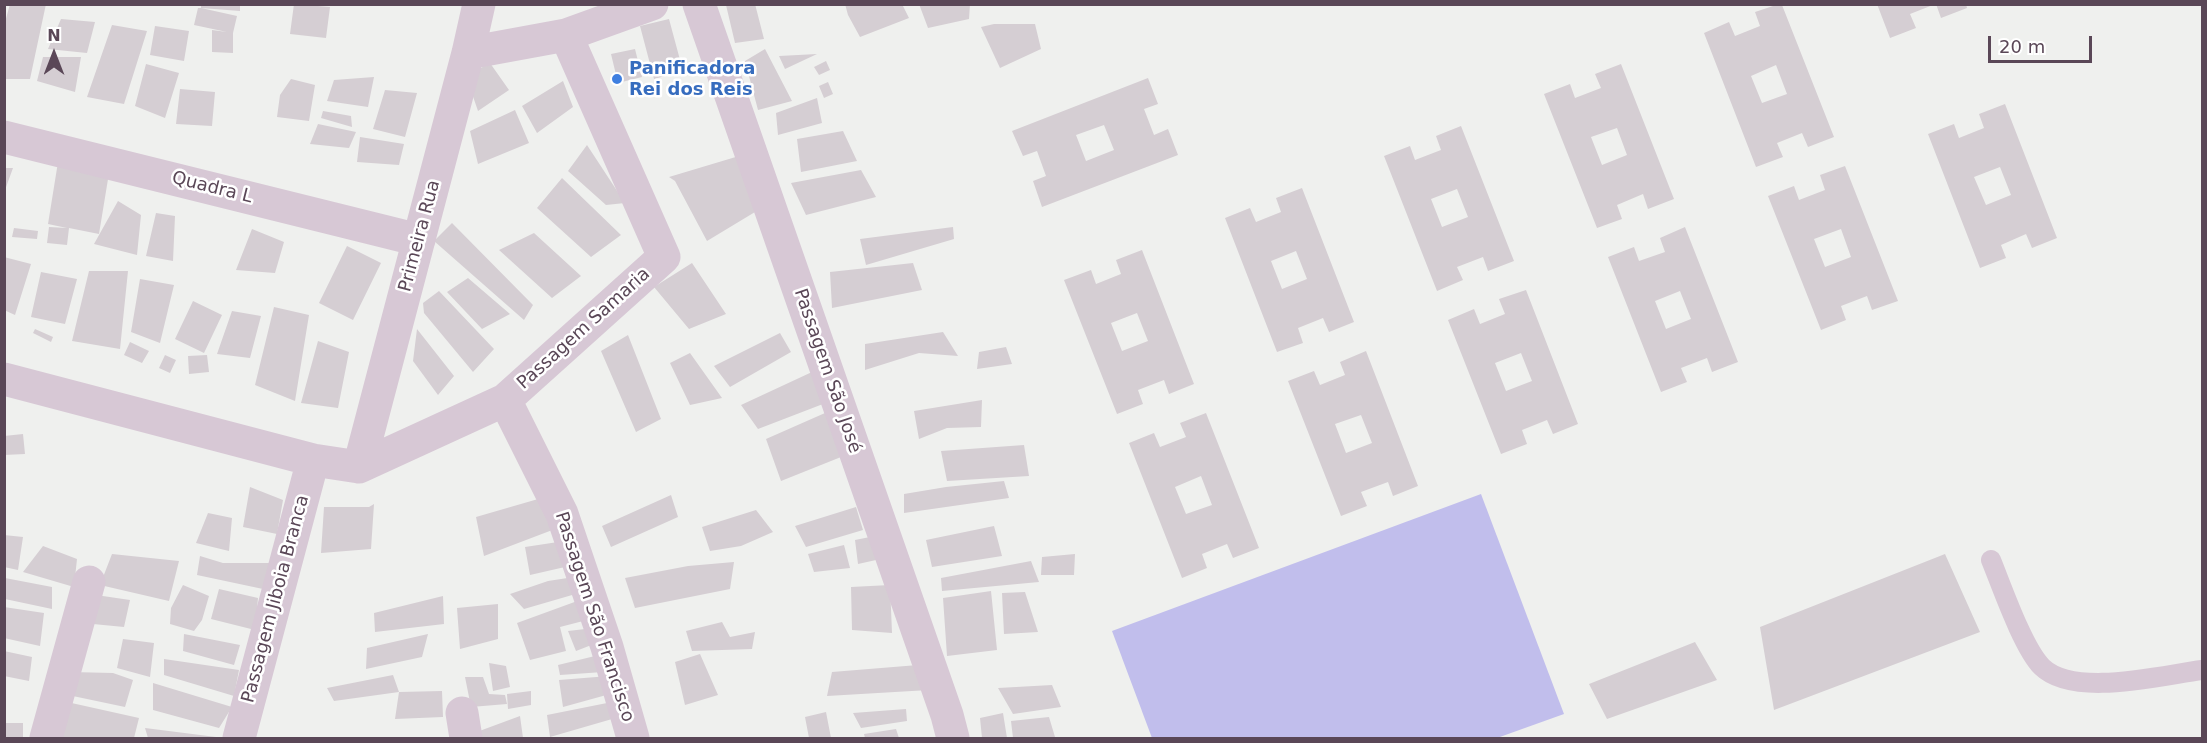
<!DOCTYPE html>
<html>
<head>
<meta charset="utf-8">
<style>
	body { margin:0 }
	#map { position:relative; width:2207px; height:743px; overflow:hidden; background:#eff0ee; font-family:"DejaVu Sans",sans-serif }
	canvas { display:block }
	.frame { position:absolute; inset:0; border:6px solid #5a4757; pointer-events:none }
	.north { position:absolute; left:24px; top:24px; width:60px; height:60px; -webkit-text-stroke:4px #fff; paint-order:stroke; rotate:0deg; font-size:16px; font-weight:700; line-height:24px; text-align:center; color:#5a4757 }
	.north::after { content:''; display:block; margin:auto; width:21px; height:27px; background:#5a4757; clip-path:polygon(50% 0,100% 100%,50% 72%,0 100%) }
	.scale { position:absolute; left:1988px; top:36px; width:104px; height:27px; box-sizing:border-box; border:3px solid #5a4757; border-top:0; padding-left:8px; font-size:18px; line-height:21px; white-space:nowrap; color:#5a4757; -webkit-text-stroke:4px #fff; paint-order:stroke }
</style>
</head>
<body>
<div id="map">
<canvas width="2207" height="743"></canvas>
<div class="frame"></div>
<div class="north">N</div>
<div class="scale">20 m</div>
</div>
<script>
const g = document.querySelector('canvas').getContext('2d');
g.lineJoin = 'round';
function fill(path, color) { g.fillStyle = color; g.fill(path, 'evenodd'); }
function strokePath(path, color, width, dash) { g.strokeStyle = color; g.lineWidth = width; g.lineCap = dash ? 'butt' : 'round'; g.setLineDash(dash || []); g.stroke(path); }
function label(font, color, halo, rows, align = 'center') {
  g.font = font + ' "DejaVu Sans",sans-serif'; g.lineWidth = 5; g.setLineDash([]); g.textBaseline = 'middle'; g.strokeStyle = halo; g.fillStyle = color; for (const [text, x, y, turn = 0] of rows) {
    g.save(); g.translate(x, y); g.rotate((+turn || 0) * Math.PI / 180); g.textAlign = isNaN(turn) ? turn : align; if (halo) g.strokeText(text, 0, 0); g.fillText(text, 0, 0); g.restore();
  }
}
const green = new Path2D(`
	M1481,494l83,220 -67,24h-345l-40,-107z`);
const building = new Path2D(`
	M10,4h36l-16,75h-26v-53z
	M201,4h39v7l-39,-3 36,8 -4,17v20l-21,-1v-22l15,2 -33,-7 4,-17h3z
	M294,4l36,3 -4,31 -36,-4z
	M731,4h24l9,35 -29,4 -9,-38z
	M845,4h57l7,14 -49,19 -12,-22z
	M919,4h51l-1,15 -41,9z
	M1877,4h56v1l-23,9 6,14 -26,10z
	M1936,4h30l1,4 -26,10z
	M1776,5h6l52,132 -26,10 -6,-14 -25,10 6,14 -27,10 -52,-134 25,-11 6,14 25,-10 -5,-14zM1776,65l11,29 -25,9 -11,-27z
	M61,19l34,3 -8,31 -39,-4z
	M669,19l14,52 -29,8 -14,-53z
	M994,24h41l6,25 -41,19 -19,-41z
	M112,25l35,6 -23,73 -37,-7z
	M155,26l34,5 -5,30 -34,-6z
	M635,49l7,28 -24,6 -7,-29z
	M765,49l27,52 -34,9 -13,-49z
	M817,54l-32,15 -6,-13z
	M43,57h38l-6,35 -38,-11z
	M826,61l4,9 -11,5 -5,-8z
	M490,63l19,27 -31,21 -12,-35z
	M146,64l33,9 -14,45 -30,-12z
	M1621,64l53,135 -26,10 -5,-15 -26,11 5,14 -25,9 -53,-134 26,-10 5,14 26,-10 -6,-14zM1617,128l10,27 -25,10 -11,-28z
	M374,77l-6,30 -41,-6 7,-21z
	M1148,78l10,26 -14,5 10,26 14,-6 10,26 -136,52 -9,-26 13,-5 -9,-25 -14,5 -11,-25zM1104,125l10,25 -28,11 -10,-26z
	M291,79l24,6 -6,36 -32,-4 3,-22z
	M563,81l10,26 -36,26 -15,-27z
	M828,82l5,12 -9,4 -5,-12z
	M180,89l35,3 -3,34 -36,-2z
	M385,90l32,3 -12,44 -32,-8z
	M817,98l5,25 -44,12 -2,-22z
	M2005,104l52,134 -25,10 -6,-14 -25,11 5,13 -26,10 -52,-134 26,-10 5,14 25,-10 -5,-14zM2000,167l11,28 -25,10 -12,-28z
	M515,110l14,33 -51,21 -8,-33z
	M323,111l28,5 1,11 -31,-9z
	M318,124l38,8 -7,16 -39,-4z
	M1461,126l53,135 -26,10 -5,-14 -26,10 6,13 -26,11 -53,-135 26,-10 5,14 26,-10 -5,-14zM1457,189l11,28 -26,10 -11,-28z
	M843,131l14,30 -56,11 -4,-33z
	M360,137l44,7 -5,21 -42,-3z
	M587,145l38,58 -19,2 -38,-34z
	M739,156l21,53 -53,32 -32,-60 -6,-4z
	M58,162l51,11 -10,61 -30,-6 -2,17 -20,-2 2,-16 18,1 -19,-4z
	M1845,166l53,135 -26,9 -5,-14 -26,10 5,14 -25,10 -53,-134 26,-10 5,14 26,-10 -5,-15zM1841,229l10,28 -26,10 -11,-28z
	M4,168h9l-8,22h-1z
	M861,170l15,27 -70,18 -15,-32z
	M562,178l59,57 -30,22 -54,-49z
	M1302,188l52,134 -25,10 -6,-14 -25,10 5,15 -26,9 -52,-134 25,-10 6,14 25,-10 -5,-14zM1296,251l11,28 -25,10 -11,-28z
	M118,201l23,14 -4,40 -43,-11z
	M156,213l19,3 -2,45 -27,-5z
	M452,223l81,82 -9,15 -90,-79z
	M953,227l1,12 -88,26 -6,-26z
	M1685,227l53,135 -26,10 -5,-14 -26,10 6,14 -26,10 -53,-135 26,-10 5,14 26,-9 -5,-14zM1680,291l11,28 -25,10 -11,-28z
	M14,228l24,3 -1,8 -25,-2z
	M252,229l32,13 -9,31 -39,-3z
	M534,233l47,43 -29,22 -53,-48z
	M347,246l34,17 -28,57 -34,-17z
	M1142,250l52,134 -25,10 -5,-14 -26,10 5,14 -26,10 -53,-134 27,-10 5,14 25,-10 -5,-14zM1137,313l11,28 -26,10 -11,-28z
	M4,257l27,7 -16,51 -11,-5z
	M692,263l34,51 -37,15 -35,-42z
	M913,263l9,27 -90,18 -2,-36z
	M89,271h39l-8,78 -48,-8z
	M41,272l36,7 -12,45 -34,-7z
	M468,278l42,36 -28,15 -35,-37z
	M140,279l34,6 -14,58 -29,-11z
	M1526,290l52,134 -25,10 -6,-14 -25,10 5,14 -26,10 -53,-134 26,-11 6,15 25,-10 -6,-15zM1521,353l11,28 -26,10 -11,-28z
	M439,291l55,58 -21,23 -49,-59 -1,-10z
	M193,301l29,14 -18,38 -29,-14z
	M274,307l35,8 -14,86 -40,-16z
	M232,311l29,5 -11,42 -33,-4z
	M35,329l18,8 -2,5 -18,-9z
	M417,329l37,47 -16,19 -25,-34z
	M943,332l15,24 -39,-3 -54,17v-26z
	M780,333l11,19 -61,35 -16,-21z
	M628,335l33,84 -25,13 -35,-81z
	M318,341l31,11 -11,56 -37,-5z
	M130,342l19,9 -7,12 -18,-8z
	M1006,347l6,17 -35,5 2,-17z
	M1366,351l52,135 -25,10 -5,-14 -27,10 6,14 -26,10 -53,-135 26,-10 6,14 25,-10 -5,-13zM1361,415l11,28 -26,10 -11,-29z
	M690,353l32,45 -32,7 -20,-42z
	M165,355l11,5 -6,13 -11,-5z
	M207,355l2,17 -20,2 -1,-18z
	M812,372l11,32 -65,25 -17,-24z
	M982,400l-1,27 -34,1 -28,11 -5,-28z
	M825,413l21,42 -65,26 -15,-42z
	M1206,413l53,135 -26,10 -6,-14 -25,10 5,14 -25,10 -53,-135 25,-10 6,14 26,-10 -6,-14zM1201,476l11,29 -26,9 -11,-27z
	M23,434l2,20 -21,1v-19z
	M1024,445l5,31 -82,5 -6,-30z
	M1004,481l5,17 -105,15v-19l42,-7z
	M250,487l33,13 -6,34 -34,-7z
	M671,495l7,22 -67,30 -9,-21z
	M545,497l10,32 -71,27 -8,-39z
	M374,504l-3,45 -50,4 3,-46h45z
	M856,507l7,23 -57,17 -11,-21z
	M756,510l17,22 -32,14 -31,5 -8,-24z
	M208,513l24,5 -3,33 -33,-8z
	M994,526l8,30 -70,11 -6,-27z
	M4,535l19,2 -5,33 -14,-3z
	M875,536l10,22 -27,6 -3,-24z
	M558,542l7,25 -35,8 -5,-28z
	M844,545l6,23 -36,4 -6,-18z
	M43,546l34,13 -3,28 -51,-15z
	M112,554l67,7 -10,40 -69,-16z
	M1075,554l-1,21h-33l1,-18z
	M1945,554l35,78 -206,78 -14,-83z
	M200,556l23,7h48l-8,26 -66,-14z
	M1031,561l8,21 -97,9 -1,-13z
	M734,562l-4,27 -95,19 -10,-30 63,-12z
	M574,577l5,16 -55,16 -14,-15 38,-13z
	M5,578l47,9v22l-47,-10z
	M183,585l26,11 -7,24 -8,11 -24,-7 1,-16z
	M890,585l2,48 -40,-3 -1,-43z
	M219,589l39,9 -3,32 -44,-11z
	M991,591l6,59 -50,6 -4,-58z
	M1025,592l13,40 -34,2 -2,-41z
	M96,595l34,5 -6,27 -31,-3z
	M443,596l1,28 -69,8 -1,-19z
	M580,600l7,20 -27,7 6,24 -36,9 -13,-37z
	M498,604v35l-38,10 -3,-41z
	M4,607l40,6 -4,33 -36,-8z
	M722,622l8,15 25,-5 -3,17 -60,2 -6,-20z
	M594,628v16l-18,7 -8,-20z
	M184,634l56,11 -6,20 -51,-14z
	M428,634l-6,23 -56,12 1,-21z
	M123,639l31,4 -4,34 -33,-9z
	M1695,642l22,38 -110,39 -18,-35z
	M4,651l28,6 -3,24 -25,-5z
	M700,654l18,41 -33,10 -10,-43z
	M595,656l8,16 -43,3 -2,-10z
	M164,659l75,11 -5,26 -70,-21z
	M489,663l17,3 4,21 -17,4z
	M918,665l11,25 -102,6 5,-24z
	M71,672l42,1 20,7 -8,27 -57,-12z
	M393,675l6,17 -65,9 -7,-13z
	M609,676l1,18 -47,13 -4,-27z
	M465,677h18l6,17 16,1 2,9 -36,3z
	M153,683l79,24 -13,21 -66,-18z
	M1052,685l9,22 -48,7 -15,-26z
	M442,691l1,26 -48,2 4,-27z
	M531,691v14l-23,4 -1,-15z
	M67,702l72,16 -5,20h-75z
	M607,703l12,14 -69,20 -3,-22z
	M906,709l1,12 -46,7 -8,-15z
	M826,712l5,26h-22l-4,-21z
	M1003,713l4,25h-25l-2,-20z
	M520,716l3,22h-46l-3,-5z
	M1049,717l6,20 -42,1 -2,-17z
	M4,723h19v15h-19z
	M145,728l71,9v1h-68z
	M896,729l3,9h-34l-1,-4z`);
const service = new Path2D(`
	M1991,560c11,27 32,88 51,107 32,31 120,8 160,3`);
const minor = new Path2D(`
	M699,4l248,711 6,23
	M468,53l98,-18 86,-31
	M4,137l415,103
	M4,379l309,81 46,7 146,-67 159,-143 -98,-222
	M505,400l57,114 45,133 26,91
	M359,467l109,-414 11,-49
	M462,713l4,25
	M46,738l43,-156
	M239,738l74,-278`);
const markers = [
	[617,79,6,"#3f7fe0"]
];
const shopNames = [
	["Panificadora",629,69],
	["Rei dos Reis",629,90]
];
const streetNames = [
	["Quadra L",212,188,14],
	["Primeira Rua",420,236,-75],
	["Passagem Samaria",584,329,-42],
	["Passagem São José",827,371,71],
	["Passagem Jiboia Branca",276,599,-75],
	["Passagem São Francisco",594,617,72]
];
fill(green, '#c1beec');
fill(building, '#d5ced3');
strokePath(service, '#d7c8d5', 20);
strokePath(minor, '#d7c8d5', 33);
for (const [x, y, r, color] of markers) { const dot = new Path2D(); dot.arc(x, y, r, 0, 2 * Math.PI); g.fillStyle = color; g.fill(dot); strokePath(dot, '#fff', 2); }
label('bold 18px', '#366cbe', '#fff', shopNames, 'left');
label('18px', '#5a4757', '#fff', streetNames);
</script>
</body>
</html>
